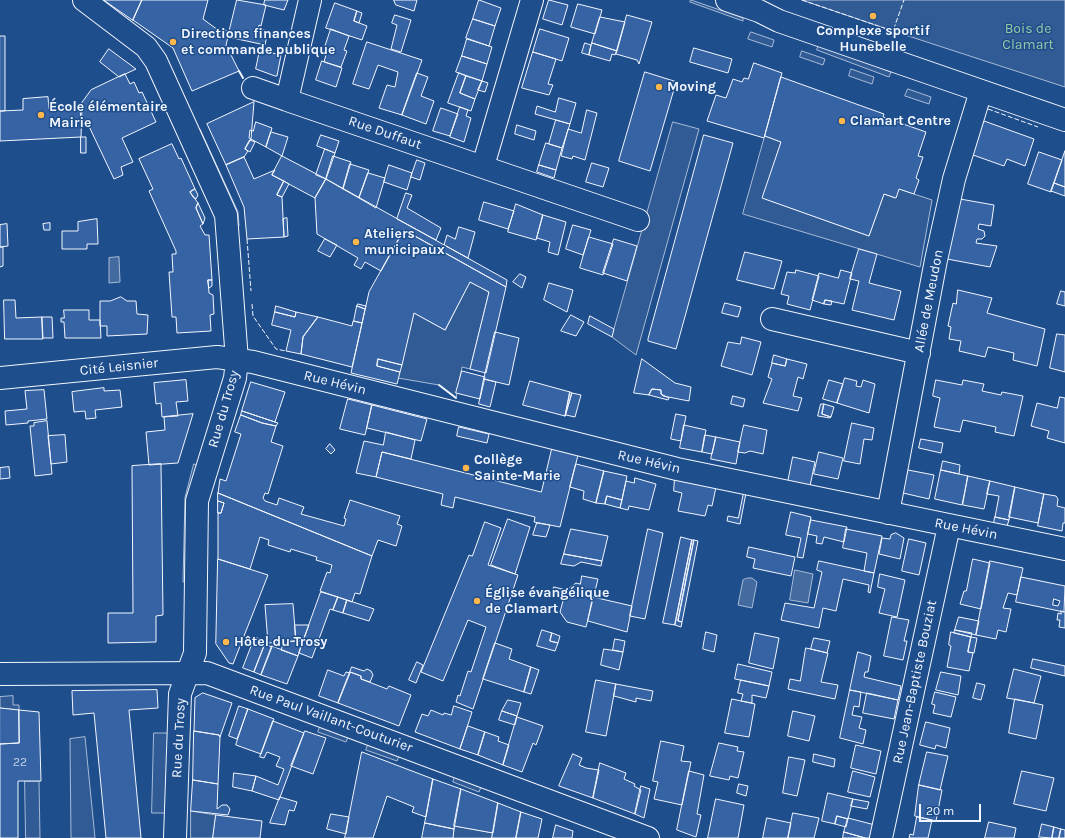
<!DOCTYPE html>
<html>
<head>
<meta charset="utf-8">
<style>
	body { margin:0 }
	#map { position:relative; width:1065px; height:838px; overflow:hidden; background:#1f4e8c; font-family:Karla,sans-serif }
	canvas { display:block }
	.scale { position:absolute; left:919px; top:804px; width:62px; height:18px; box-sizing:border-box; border:2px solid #f2f6ff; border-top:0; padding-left:5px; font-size:12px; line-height:14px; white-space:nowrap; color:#f2f6ff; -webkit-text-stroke:3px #1f4e8c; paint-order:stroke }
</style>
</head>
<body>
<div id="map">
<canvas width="1065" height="838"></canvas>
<div class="scale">20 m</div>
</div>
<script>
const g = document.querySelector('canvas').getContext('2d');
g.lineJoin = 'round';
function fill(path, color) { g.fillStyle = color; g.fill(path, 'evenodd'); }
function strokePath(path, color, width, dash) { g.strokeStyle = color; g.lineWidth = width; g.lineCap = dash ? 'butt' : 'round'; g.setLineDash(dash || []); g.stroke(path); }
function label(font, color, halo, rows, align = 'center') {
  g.font = font + ' Karla,sans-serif'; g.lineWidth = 3; g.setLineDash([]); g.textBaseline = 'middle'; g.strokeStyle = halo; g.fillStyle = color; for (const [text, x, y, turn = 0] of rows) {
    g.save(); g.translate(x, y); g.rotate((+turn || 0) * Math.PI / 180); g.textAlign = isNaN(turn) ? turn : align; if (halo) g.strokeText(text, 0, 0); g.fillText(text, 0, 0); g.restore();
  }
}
const built = new Path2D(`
	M691,0l52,18v3l-53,-19z
	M802,0h263v87l-172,-56z
	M751,32l23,8 -2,7 -24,-8z
	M819,45l72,27 -2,5 -72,-27z
	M802,51l23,8 -2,6 -23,-8z
	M851,69l23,8 -2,7 -23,-8z
	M908,89l23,8 -2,7 -24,-8z
	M673,122l26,7 -63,226 -24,-18z
	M200,129l38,83 1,14h-7l-37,-95z
	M765,136l16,6 -18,56 106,38 15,-42 11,4 4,-9 33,11 -12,67 -177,-53z
	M470,282l19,10 -19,77 -8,-2 -6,31 -17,-13 -41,-7 16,-65 31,17z
	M194,464l7,2 -11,116h-7l2,-84z
	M13,696v9h6v5l-19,-2v-11z
	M320,727l28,10 -2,5 -28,-10z
	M154,733h16l-3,80h-15z
	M85,737l10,101h-24l-1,-99z
	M368,745l31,11 -2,5 -31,-11z
	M455,777l26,10 -2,5 -26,-10z
	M25,781h14l1,57h-14z
	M191,811l25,4 -3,23h-22z
	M455,826l38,7 -1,5h-39z`);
const water = new Path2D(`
	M119,257l1,25 -11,1v-25z
	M795,570l18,4 -5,29 -18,-3z
	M748,578h4l5,4 -5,26 -14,-3 5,-25z`);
const building = new Path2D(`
	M104,0h38l-9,20z
	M142,0h66l-5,19 19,14 2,-4 5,4 -3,12 13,26 -47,20 -19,-43 -40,-28z
	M237,0l29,5 -5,21 -2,-1 -1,4 10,2 -3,14 -37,-8z
	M265,0h23l-4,10 -20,-5z
	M394,0h23l-3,11 -18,-6z
	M479,0l22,8 -6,18 -22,-7z
	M549,0l19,5 -6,20 -19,-6z
	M335,3l22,8 -3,10 13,5 -5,14 -36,-12z
	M578,4l24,6 -7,24 -24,-7z
	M357,11l5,2 -3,10 -5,-2z
	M395,15l16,5 -10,32 -10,-3 6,-24 -5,-2z
	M627,15l25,7 -13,42 -2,-4 -21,-6z
	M600,17l25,5 -8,29 -25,-8z
	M473,19l22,7 -6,20 -23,-8z
	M331,29l18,7 -5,14 3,1 -6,16 -17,-5 3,-11 -3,-1z
	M540,29l29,9 -7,23 -29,-9z
	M0,36h5v75h-5z
	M467,39l25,8 -5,17 -25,-8z
	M367,42l55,18 -20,55 -23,-7 8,-23 8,2 3,-15 -20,-7 -9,24 -16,-5z
	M585,43l6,2 -2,10 -7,-2z
	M592,43l25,8 -2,4 -3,-1 -2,7 -21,-6z
	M694,48l38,11 -4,14 -38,-11z
	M109,49l27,20 -17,8 -19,-15z
	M260,50l21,5 -4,21h-2l-19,-7z
	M533,52l23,7 -8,25 5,1 -4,10 -27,-7z
	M462,56l25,8 -5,17 -26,-9z
	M322,61l20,7 -6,19 -20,-7z
	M754,63l28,10 -18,65 -57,-17 9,-26 10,3 7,-19 9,3 2,-4 4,1z
	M645,72l32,10 1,2 -1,3 -2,-1 -25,85 -31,-10z
	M417,73l11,4 -7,19 13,5 -8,23 -24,-9z
	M459,73l7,3 -6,17 15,6 -4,12 -23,-8z
	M125,74l5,10 4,-2 5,11 3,-1 14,30 -34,16 11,24 -12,5 2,8 -9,4 -28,-59 -5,3 -1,-18 11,-15z
	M466,76l16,5 -7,18 -15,-6z
	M781,77l103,37 -1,3 43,15 -8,24 5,1 -7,21 3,2 -5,14 -15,-5 -3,9 -12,-4 -15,42 -107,-38 19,-56 -16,-6z
	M482,81l6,2 -3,9 -7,-2z
	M48,97l1,12 33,-2 -1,30 -81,4v-30l23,-1v-11z
	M559,98l17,5 -6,21 -35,-10 2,-8 18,6z
	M254,102l-3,37 -6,10 3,2 -4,6 -18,8 -19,-41z
	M460,107l8,3 -2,6 5,2 -7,24 -14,-5z
	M441,108l17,6 -8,22 -17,-5z
	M587,110l10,3 -12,47 -12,-4 -1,3 -11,-3 7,-27 13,4z
	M556,120l14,4 -8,24 -13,-4z
	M984,121l50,18 -9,27 -18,-7 -3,7 -31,-11z
	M256,122l16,6 -6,19 -17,-9 1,-8 3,1z
	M517,125l19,6 -2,9 -19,-6z
	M271,132l17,5 -6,19 -16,-9z
	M321,135l18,6 -4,12 -18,-7z
	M704,135l29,8 -57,206 -28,-8v-2z
	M81,137h5v16h-5z
	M250,140l5,2 -5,10 -5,-3z
	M546,143l16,5 -6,22 -17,-5z
	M172,144l7,15 2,-1 14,31 -5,3 8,11 -2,5 7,16 -3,2 5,9h4l3,45h-4l1,13 4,2 1,19 -4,1 1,16 -34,2 -1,-16h-4l-3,-45h4l-1,-18h4v-3l-27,-60 4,-2 -14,-30z
	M325,149l10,4 -9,26 -10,-4z
	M1065,151v36l-11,-4z
	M1039,152l23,8 -11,32 -23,-8z
	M282,156l44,23 -11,19 -43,-23z
	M333,156l18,6 -8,27 -17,-10z
	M244,157l10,22 21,-9 -3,5 12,6 -7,14 5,2 2,40 -37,2 -3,-32 -18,-42z
	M417,160l8,3 -5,17 -9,-3z
	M592,163l17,5 -6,19 -17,-5z
	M350,164l19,6 -10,28 -16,-9z
	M389,165l23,8 -5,17 -23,-8z
	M539,165l17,5 -2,8 -17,-6z
	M368,173l17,5 -9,30 -17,-10z
	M326,179l181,101 -1,7 -102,-57 -23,41 -16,-9 -4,7 -7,-4 4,-7 -41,-24 -2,-36z
	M284,181l5,3 -7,13 -5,-2z
	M1054,183l11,4v9l-14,-5z
	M195,189l3,6 -2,4 -3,-2 -3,-5z
	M406,193l6,2 -5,13 34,20 -5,12 -39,-21z
	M960,199l34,6 -3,21 -12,-2 -1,5 6,2 1,5 -3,3h-5l-1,4 21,3 -7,21 -43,-8z
	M484,202l30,9 -6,18 -29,-9z
	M198,203l7,15 -2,6 -7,-16z
	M516,204l27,11 -7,25 -28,-8z
	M543,215l23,7 -8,33 -10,-3 2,-10 -13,-4z
	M287,218l1,18 -4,1 -1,-18z
	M97,219l1,25h-11v5h-25v-18h16v-9z
	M50,223v7h-6l-1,-6z
	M7,224l1,22 -8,1v-22z
	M573,225l18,5 -8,25 -17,-6z
	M459,227l16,5 -7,26 -24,-13 3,-10 8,4z
	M404,230l102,57 -20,86 -16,-4 19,-77 -19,-10 -25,48 -31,-17 -12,52 -24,-6 -1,7 23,6 -3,12 -46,-11 18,-81z
	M589,237l24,7 -10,31 -23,-7z
	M325,239l12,6 -7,12 -12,-6z
	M614,239l23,7 -10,35 -24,-8z
	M0,247h3v19l-3,1z
	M859,249l18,5 -8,29 32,8 -7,29 -42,-10 7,-29 -9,-2z
	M745,252l37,9 -8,28 -37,-9z
	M796,270l23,6 -9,34 -23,-6 2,-8 -8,-2 6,-22 8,1z
	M841,270l11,3 -8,31 -19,-4 -1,4 -12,-4 7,-27 19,5z
	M520,274l6,3 -4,11 -9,-6z
	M208,280h4v6l-3,2z
	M549,283l24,7 -6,22 -23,-12z
	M958,290l34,8 -5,15 58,16 -8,37 -24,-6 1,-7 -26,-6 -3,10 -26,-6 2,-10 -12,-2 2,-12 -3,-1 5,-23 3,1z
	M1061,291l4,1v14l-8,-2z
	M121,297l6,4h9l1,13 11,1 -1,19 -40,2v-10h-7v-25h10z
	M4,300h11l1,18 26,-1 1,22h-38z
	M825,300l7,1 -1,4 -7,-1z
	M725,303l16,4 -3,10 -16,-4z
	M358,304l8,2 -1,3 -8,-3z
	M276,306l20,6 -1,5 -20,-5z
	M357,306l8,3 -3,14 -8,-2z
	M64,310h25v10h11l1,18h-36l-1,-16h-3v-4h3z
	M275,312l20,5 1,-5 22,5 -15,20 -2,17 -15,-3 5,-21 -19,-5z
	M571,315l13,7 -8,14 -15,-5z
	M590,316l24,13 -2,8 -24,-13z
	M42,317h10l1,21h-10z
	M318,317l34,9 1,-5 9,2 -10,44 -51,-13 2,-17z
	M495,332l24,6 -10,47 -25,-6z
	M1057,334l8,1v37l-15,-4z
	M742,337l19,5 -9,33 -31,-9 7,-24 12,2z
	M774,355l13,4 -2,7 -13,-3z
	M378,359l24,6 -2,7 -23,-6z
	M642,359l33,24 16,4 -2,14 -26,-5 -2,-2v-4l-9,-1 -3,6 -15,-2z
	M787,359l20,5 -4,15 -5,-2 -5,19 9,2 -4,13 -35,-8 9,-24 -4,-2 4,-14 13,3z
	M462,371l23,6 -5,22 -24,-6z
	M845,378l12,3 -1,5 5,1 2,-7 12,4 -6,29 -32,-10z
	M484,379l12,3 -6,25 -11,-3z
	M186,380l2,21 -12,1 2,14 -16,1 -1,-14 -5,1 -2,-21z
	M829,380l14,4 -6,19 -14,-4z
	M936,380l26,5 1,-5 21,4 -2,7 19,4 1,-3 21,4 -9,40 -19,-4 1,-5 -33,-7 -3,12 -26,-5 6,-29 -7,-2z
	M530,381l40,11 -5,24 -42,-11z
	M251,382l34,10 -10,30 -33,-11z
	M104,388v3l16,-1 2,17 -27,3 1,8 -10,1 -1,-8 -11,1 -2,-20z
	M652,389l9,1v4l8,4 -1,2 -19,-5z
	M44,390l3,29 -19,2v2l-22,2 -1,-14 22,-2 -2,-18z
	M570,392l2,1 -7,23z
	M572,393l9,2 -6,22 -9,-2z
	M733,396l12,3 -2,8 -12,-3z
	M1060,397l5,1v45l-18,-5 2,-7 -18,-5 6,-23 20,5z
	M348,399l24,6 -7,30 -25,-6z
	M821,404h3l-2,10 9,3 -1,1 -12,-2z
	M824,404l10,3 -3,10 -9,-3z
	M372,405l55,14 -6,22 -54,-13z
	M242,411l36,12 -2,3 -14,-3 -21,-8z
	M193,414l-15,49 -29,2 -3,-33 19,-2 -1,-13z
	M676,414l10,2 -5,25 -10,-2z
	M241,415l21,8 14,3 -5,16 12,4 -15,48 -3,-1 -2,5 2,3 12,4 2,-7 25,9 -3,7 43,12 2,-7 -2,-1 6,-18 50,16 -3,8 5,2 -6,20 -18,-6 -6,16 -154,-63 2,-14 6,2 15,-47 -6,-2z
	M47,421l5,53 -17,2 -5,-50h4v-3z
	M852,423l22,5 -2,12 -8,-1 -4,25 -16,-3z
	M684,425l22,5 -4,22 -22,-4z
	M744,425l23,5 -4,24 -13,-3 -5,2 -7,-1z
	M459,427l30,7 -2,9 -30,-7z
	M386,432l29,8 -4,19 -29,-7 -6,25 -20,-4 8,-32 19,4z
	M65,435l2,27 -16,2 -3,-28z
	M705,435l11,2 -4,17 -10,-2z
	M716,437l24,5 -4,22 -25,-5z
	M921,439l22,4 -2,10 -22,-5z
	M330,444l5,6 -4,4 -5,-5z
	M552,449l26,6 -18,72 -26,-5 1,-5 -80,-20 -2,11 -12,-3 2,-11 -67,-17 6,-25 159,40z
	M819,452l24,6 -5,21 -24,-5z
	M793,457l22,5 -5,24 -22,-4z
	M943,461l17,4 -1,9 -18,-4z
	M161,464l2,151 -7,1v26l-48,1v-30h25l-1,-147z
	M576,464l28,7 -8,32 -13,-4 1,-8 -14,-4z
	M9,467l1,11 -10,1v-11z
	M908,470l26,5 -5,24 -26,-6z
	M941,470l27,6 -6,29 -27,-6z
	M604,471l23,5 -5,24 -15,-4 -2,8 -9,-1z
	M968,476l22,5 -6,28 -21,-4z
	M635,478l21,6 -7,26 -20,-4 -1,4 -8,-2 6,-27 8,2z
	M675,478l41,9 -4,19 -4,-1 -3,11 -27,-5 4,-18 -8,-2z
	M990,481l25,6 -6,33 -14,-3 4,-21 -12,-2z
	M1015,487l29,7 -6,29 -29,-6z
	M744,492l2,1 -6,31 -13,-3 1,-5 10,2z
	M218,493l154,63 -12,38 -5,-1 -3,9 -32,-11 7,-19 3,1 2,-8 -16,-5 1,-3 -26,-8 -1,3 -22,-7 1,-5 -9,-3 -10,32 -32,-10v-46h3l3,-10 -6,-2z
	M1044,494l12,2 2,3 -1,7 8,2v15h-2l-1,8 -24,-5z
	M607,496l15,4 -2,8 -15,-4z
	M218,501l6,2 -3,10h-3z
	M791,512l20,5 -8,41 -6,-1 4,-19 -15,-3z
	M995,517l14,3 -2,6 -13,-3z
	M508,519l22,8 -15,47 -24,-9z
	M811,520l36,7 -3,15 -20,-5 -2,7 -6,-1 1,-7 -9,-2z
	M485,522l16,6 -13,37 30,10 -45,134 -17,-7 2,-7 2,1 8,-25 3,1 15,-45 -18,-7 -25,61 -22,-9 48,-117 3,1z
	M537,523l13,2 -4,12 -13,-2z
	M571,529l37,7 -6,25 -38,-7z
	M648,529l15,4 -18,86 -15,-3z
	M846,529l36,7 -8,37 -10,-2 3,-18 -24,-5z
	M896,533l8,5 -4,21 -21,-5 3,-16 8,1 1,-4z
	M681,537l11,3 -17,85 -12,-2z
	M909,539l17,4 -7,32 -17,-4z
	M692,540h2l-16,81 4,1 -1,5 -6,-2z
	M694,540l4,1 -16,81 -4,-1z
	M749,547l46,10 -4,19 -38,-8 2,-9 -8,-2z
	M564,554l38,7 -1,5 -20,-4 -7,4 -13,-2z
	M218,559l50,16 -35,89 -4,-1 -13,-19z
	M973,559l17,4 -9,46 -21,-5 4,-13h2z
	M819,561l55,12 -4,20 -2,-1 1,-7 -26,-6 -7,32 -13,-3 -4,20 -38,-8 4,-17 29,5 8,-36 -5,-2z
	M990,561l33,7 -6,27 -9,-2 -5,15 8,1 -5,23 -8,-2 -2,9 -20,-4z
	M880,574l25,6 -8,37 -18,-4 6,-24 -7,-2z
	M582,576l16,3 -12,48 -19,-5 -7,-10 6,-22 10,-7 4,1z
	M1021,577l44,9 -1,26 -48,-10zM1054,599l6,2 -2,5 -5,-1z
	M554,587l12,3 -2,7 -12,-3z
	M321,592l17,5 -5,13 -3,-1 -18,49 -13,-5z
	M338,597l9,3 -4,13 -10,-3z
	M593,597l39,9 -5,26 -39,-11z
	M347,600l27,9 -5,12 -26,-8z
	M293,604l3,37 -28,2 -3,-38z
	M1061,611l4,1v16l-6,-1 1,-7h-3l1,-7 3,1z
	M892,617l17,3 -5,21h3l-4,19 -19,-4z
	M959,617l20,4 -3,14 -21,-5z
	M295,625h14l-6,16h-7z
	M542,630l10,3 -2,8 8,2 -3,8 -18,-5z
	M955,630l17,3 -1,4 -17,-4z
	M706,632l11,3 -3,17 -11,-3z
	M951,632l20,5 -3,15 5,1 -4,18 -22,-4 4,-21 -2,-1z
	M552,633l8,3 -2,7 -8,-2z
	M755,633l24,5 -6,31 -24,-6z
	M255,637l7,3 -2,4 4,2 -10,26 -11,-4z
	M971,637l6,1 -3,15 -6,-1z
	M814,638l16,3 -3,12 -16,-4z
	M615,639l10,2 -2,11 -10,-2z
	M303,641l-5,15 -17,-6 3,-8z
	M495,643l17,6 -3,10 22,8 -7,25 -41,-13z
	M265,644l7,3 -11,28 -7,-3z
	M272,646l26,10 -11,28 -26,-9z
	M806,648l22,5 -7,29 17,3 -3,14 -47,-10 2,-10 10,2z
	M604,649l19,3 -4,18 -18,-5z
	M858,652l13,4 -3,16h-3l-1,5 37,9 -3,14 -48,-10z
	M1033,659l32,7v10l-34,-8z
	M417,662l6,3 -7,18 -7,-3z
	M738,664l34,8 -3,14 -34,-7z
	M352,667l12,4 3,-2 4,2 2,4 -3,7 -9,-3v-3l-11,-4z
	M531,667l8,3 -8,24 -7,-2z
	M1014,669l27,7 -7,27 -27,-5z
	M328,670l16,6 2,-4 4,1 -12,30 -19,-7z
	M350,672l11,4v3l26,10 2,-3 22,9 -12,31 -61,-23z
	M941,672l20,4 -3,19 -22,-5z
	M596,680l20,4 -10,52 -20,-4z
	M741,680l28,6 -3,12 -14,-3v8l-11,-2 2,-7 -5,-1z
	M977,683l8,2 -4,15 -8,-2z
	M616,684l37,7 -2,10 -15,-3v4l-22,-6z
	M157,690l1,18 -29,2 12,128h-35l-12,-125 -21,2 -1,-24z
	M850,690l11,2 -2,15 -5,-1 -2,9 10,2 -3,11 7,2 -3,14 -23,-6z
	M935,692l21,5 -5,20 -18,-4 2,-8 -3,-1z
	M203,693l29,10 -12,34 -1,-2 -25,-4 1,-33z
	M867,693l31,7 -4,19 -31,-6z
	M732,699l23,5 -6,33 -24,-4z
	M1015,699l28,6 -7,34 -27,-6z
	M508,700l13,3 -4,13 -15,-5z
	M239,706l9,3 -11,30 -8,-3z
	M454,706l18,6 -12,37 -45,-17 7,-18 6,2 3,-6 12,5 1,-2 7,2z
	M0,708l19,2v33l-19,1z
	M248,709l26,10 -13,35 -25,-9z
	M19,710l20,2 2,69h-23v57h-18v-94l19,-1z
	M502,711l15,5 -2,9 -16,-5z
	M793,711l22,5 -6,25 -21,-5z
	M517,717l26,9 -7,19 -3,-2 -11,29 -19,-7z
	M273,721l31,12 -25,67 -27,-9 4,-15 22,9 6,-16 -8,-3 4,-9 -13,-5 -3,6 -4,-1z
	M926,722l24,6 -4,20 -10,-3 -1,4 -15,-4z
	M468,726l17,6 -7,23 -18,-6z
	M194,731l25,4 1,2 -2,47 -25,-4z
	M305,731l21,7 -13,36 -22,-8z
	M485,732l14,5 -1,4 11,4 -6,20 -25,-10z
	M661,741l23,5 -3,15 10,1 -9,43 -28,-6 4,-17 -5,-1z
	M719,743l19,4 -1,4 7,1 -6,26 -8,-2 -1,4 -19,-4z
	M856,745l25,6 -5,23 -25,-6z
	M362,752l71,27 -7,38 -14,-5 2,-5 -27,-11 -14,42h-28z
	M927,752l21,4 -8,34 -21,-5z
	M573,754l9,4 -3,7 7,3 13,2 -6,28 -34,-12z
	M814,754l21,5 -1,8 -21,-5z
	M789,757l16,3 -8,36 -14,-3z
	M600,763l26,10 -2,6 11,5 -1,2 7,4 -6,24 -42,-16z
	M689,771l15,4 -7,39 4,1 -5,22 -19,-7z
	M853,771l22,6 -5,20 -22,-5z
	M1022,771l32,7 -8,33 -32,-7z
	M234,773l22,3 -4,15 -19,-4z
	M433,779l28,10 -7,40 -29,-6z
	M193,780l25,4 -1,25 5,-4h5l3,4 -2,6 -37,-4z
	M739,784l9,2 -2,10 -9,-3z
	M919,785l23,5 -6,31 -21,-5z
	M641,786l9,3 -6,29 -9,-4z
	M461,789l37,14 -5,30 -39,-7z
	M828,793l25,6 -5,20 -11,-3 -2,8 -13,-3z
	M280,797l17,5 -3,9 -5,-1 -4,15 -15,-2z
	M716,799l28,6 -6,33h-30z
	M853,799l16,3 -2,7 -16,-3z
	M498,803l23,9 -5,26h-24z
	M521,812l21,7 -4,19h-22z
	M793,813l26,5 -5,20h-26z
	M331,814l18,3 -3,17 -19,-5z
	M216,815l46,6 -2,17h-47z
	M837,816l11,3 -2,8 -11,-3z
	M917,817l15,3 -4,18h-19l1,-4 3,1z
	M767,818l24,5 -3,15h-25z
	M848,818l27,7 -3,13h-7l-21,-6z
	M989,822l27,6 -2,10h-29z
	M425,823l29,6 -1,9h-31z
	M1042,824l12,3 -2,11 -13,-1z
	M556,825l17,6 -1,7h-19z
	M1054,827l7,2 -2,9h-7z
	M1061,829l4,1v8h-6z
	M844,832l21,6h-22z`);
const minor = new Path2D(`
	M84,0l62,47 10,14 70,154 11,145 -2,18 -38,123 -2,152 -15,41 -5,144
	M310,0l-23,100 351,120
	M727,0l32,11 20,10 286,99
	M253,88l34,12
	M483,166l49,-166
	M772,319l147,34
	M0,378l217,-21 36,5 424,107 388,80
	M888,513l48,-253 18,-81 27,-88
	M0,674l207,-1 441,165
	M881,838l68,-312`);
const fence = new Path2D(`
	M802,0l91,31 11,-31
	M988,109l50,18
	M247,239l4,52
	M252,304l1,12 23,33 10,2`);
const wall = new Path2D(`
	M239,71l4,7
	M439,385l17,13`);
const markers = [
	[873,16,4,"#ffb74d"],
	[173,42,4,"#ffb74d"],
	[659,87,4,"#ffb74d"],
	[41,115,4,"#ffb74d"],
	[842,121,4,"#ffb74d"],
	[356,242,4,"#ffb74d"],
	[466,468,4,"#ffb74d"],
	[477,601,4,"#ffb74d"],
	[226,642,4,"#ffb74d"]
];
const numberNames = [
	["22",20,763]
];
const parkNames = [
	["Bois de",1028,29],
	["Clamart",1028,45]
];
const poiNames = [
	["Complexe sportif",873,31,"center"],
	["Hunebelle",873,47,"center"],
	["Directions finances",181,34],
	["et commande publique",181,50],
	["Moving",667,87],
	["École élémentaire",49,107],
	["Mairie",49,123],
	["Clamart Centre",850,121],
	["Ateliers",364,234],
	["municipaux",364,250],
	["Collège",474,460],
	["Sainte-Marie",474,476],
	["Église évangélique",485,593],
	["de Clamart",485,609],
	["Hôtel du Trosy",234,642]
];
const streetNames = [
	["Rue Duffaut",385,133,19],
	["Allée de Meudon",929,301,-79],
	["Cité Leisnier",119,367,-6],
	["Rue Hévin",335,383,14],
	["Rue du Trosy",224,409,-74],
	["Rue Hévin",649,462,13],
	["Rue Hévin",966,529,11],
	["Rue Jean-Baptiste Bouziat",915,682,-78],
	["Rue Paul Vaillant-Couturier",331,719,20],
	["Rue du Trosy",179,738,-87]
];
fill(built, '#305b95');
strokePath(built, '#a8bbd7', 1);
fill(water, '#446ba0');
strokePath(water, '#a8bbd7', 1);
fill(building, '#3563a3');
strokePath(building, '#f2f6ff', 1);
strokePath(minor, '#f2f6ff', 24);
strokePath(minor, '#1f4e8c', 22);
strokePath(fence, '#f2f6ff', 1, [5, 2]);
strokePath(wall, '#f2f6ff', 2);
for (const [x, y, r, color] of markers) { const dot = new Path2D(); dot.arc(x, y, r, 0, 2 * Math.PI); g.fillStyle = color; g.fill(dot); strokePath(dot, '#1f4e8c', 1.5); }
label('12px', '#c3d1e8', null, numberNames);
label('14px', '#97c8a6', '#1f4e8c', parkNames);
label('bold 14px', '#f2f6ff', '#1f4e8c', poiNames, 'left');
label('14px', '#f2f6ff', '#1f4e8c', streetNames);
</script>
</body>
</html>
